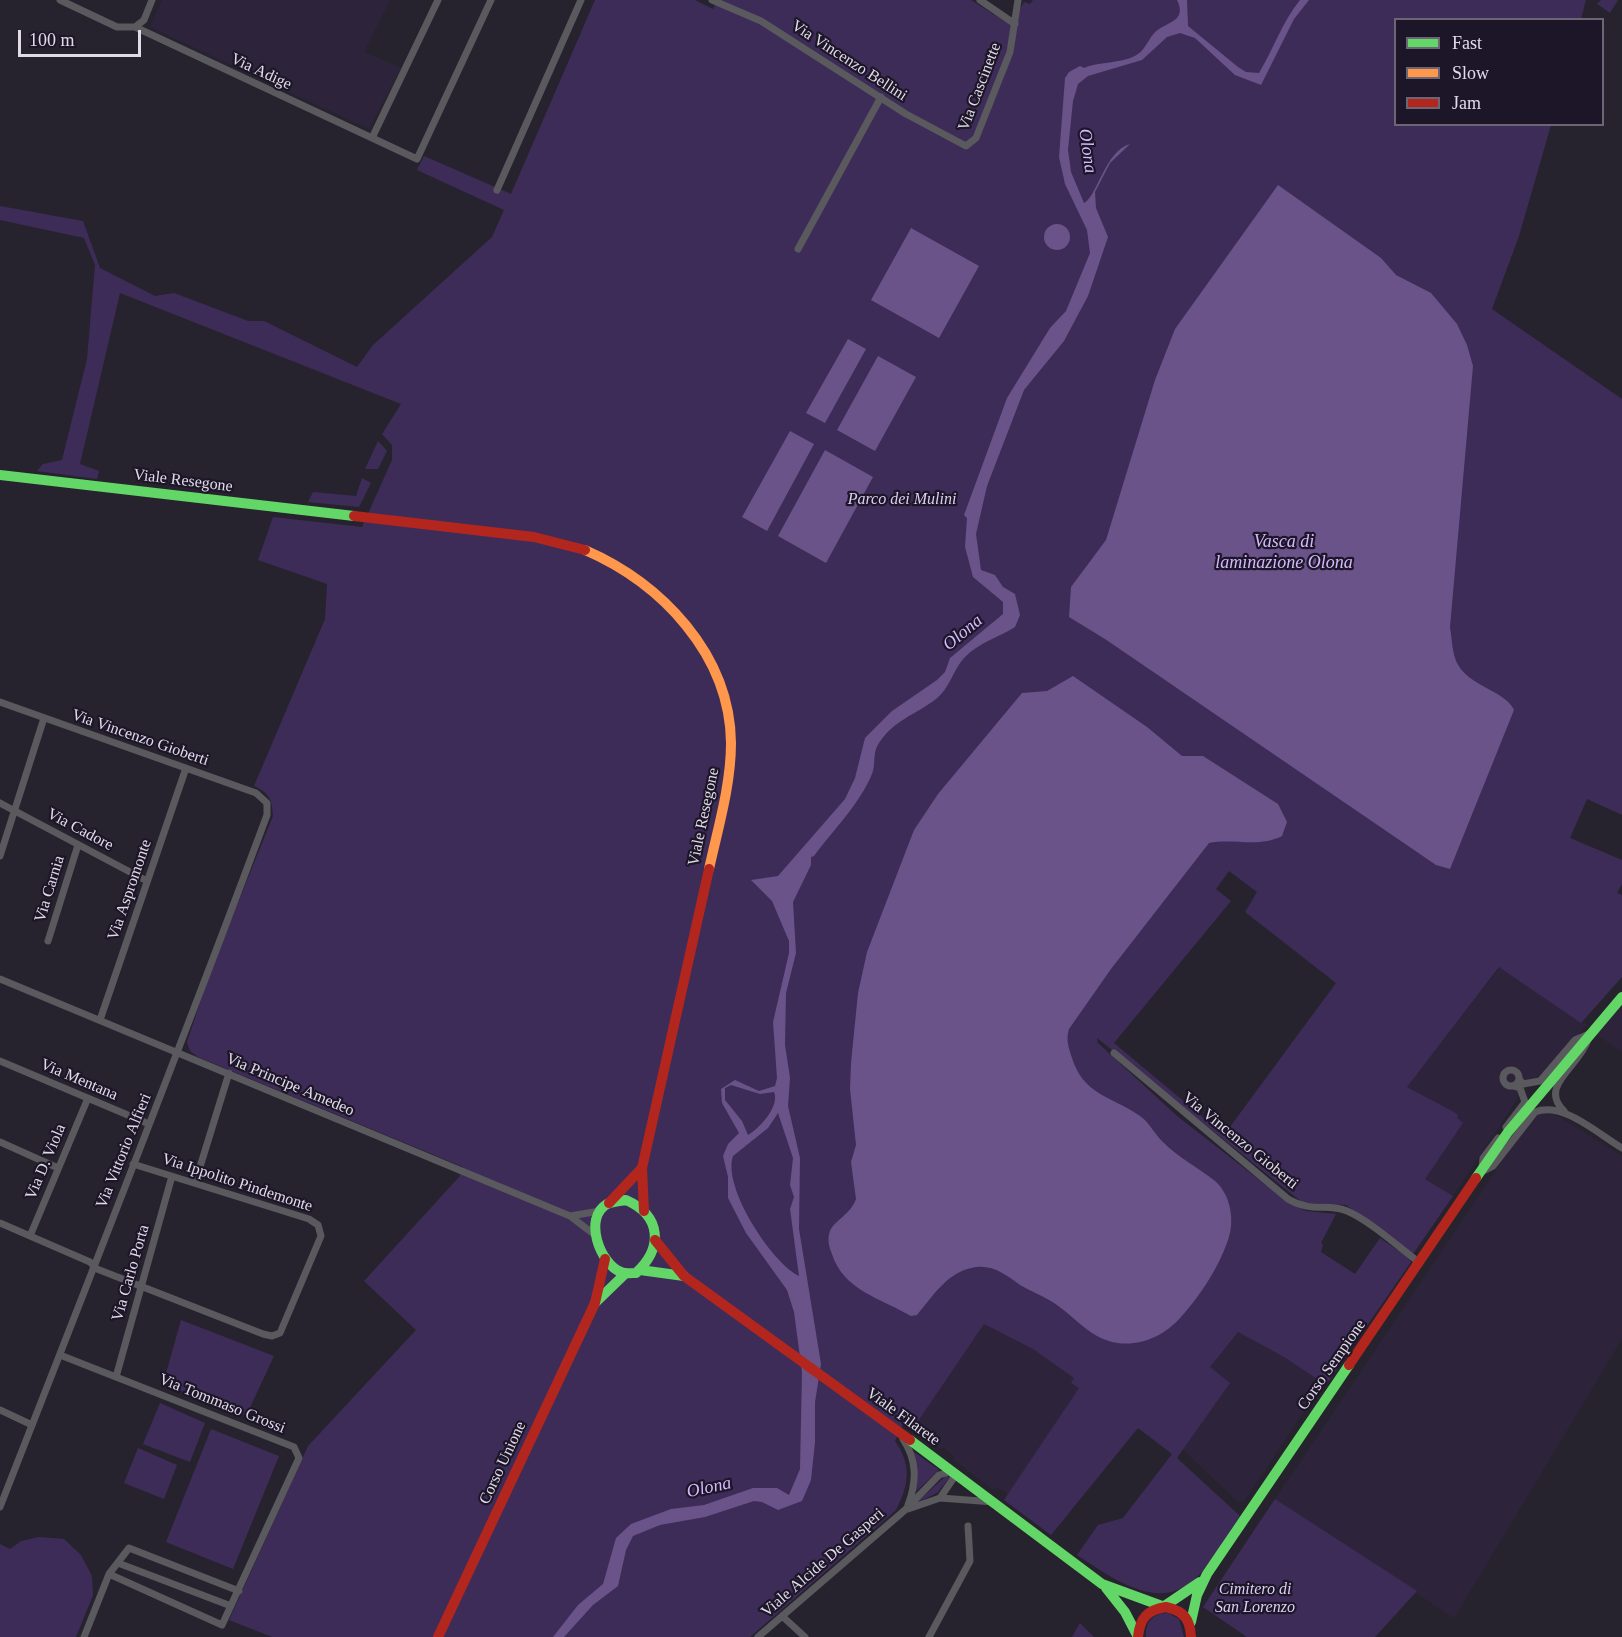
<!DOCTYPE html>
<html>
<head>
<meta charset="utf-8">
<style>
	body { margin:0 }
	#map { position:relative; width:1622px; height:1637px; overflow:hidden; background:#27232e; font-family:Georgia,serif }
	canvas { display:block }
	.legend { position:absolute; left:1394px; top:18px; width:210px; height:108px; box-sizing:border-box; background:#1d1628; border:2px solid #6b6575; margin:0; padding:8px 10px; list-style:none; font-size:18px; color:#e0dbe8 }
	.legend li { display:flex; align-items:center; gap:12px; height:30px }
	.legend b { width:30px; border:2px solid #6b6575 }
	.scale { position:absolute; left:18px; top:30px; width:123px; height:27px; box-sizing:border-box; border:3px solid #e0dbe8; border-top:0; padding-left:8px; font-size:18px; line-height:21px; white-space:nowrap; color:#e0dbe8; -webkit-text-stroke:4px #1d1628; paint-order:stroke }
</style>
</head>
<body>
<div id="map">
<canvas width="1622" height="1637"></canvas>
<ul class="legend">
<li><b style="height:8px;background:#63d668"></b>Fast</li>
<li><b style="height:8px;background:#ff974d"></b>Slow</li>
<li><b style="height:8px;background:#b3261e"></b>Jam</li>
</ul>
<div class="scale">100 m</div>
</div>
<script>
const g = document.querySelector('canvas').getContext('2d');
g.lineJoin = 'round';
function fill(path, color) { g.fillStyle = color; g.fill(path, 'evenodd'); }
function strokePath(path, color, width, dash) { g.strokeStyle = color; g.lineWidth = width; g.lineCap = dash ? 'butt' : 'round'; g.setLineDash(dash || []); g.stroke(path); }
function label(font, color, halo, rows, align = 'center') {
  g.font = font + ' Georgia,serif'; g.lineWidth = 4.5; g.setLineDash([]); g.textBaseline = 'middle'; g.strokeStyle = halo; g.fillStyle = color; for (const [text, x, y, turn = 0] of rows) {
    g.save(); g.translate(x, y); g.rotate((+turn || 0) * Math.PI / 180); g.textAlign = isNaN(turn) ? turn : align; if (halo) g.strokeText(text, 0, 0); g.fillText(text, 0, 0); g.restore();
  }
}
const built = new Path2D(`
	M162,0h228l-26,52 37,16 -32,61 -219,-102z
	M1500,967l87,58 -67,70 -67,101 -28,-17 33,-64 -51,-28z
	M1622,999v53l-29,-20z
	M1540,1105l82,51v183l-168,279 -179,-119z
	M984,1324l49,25 42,29 4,10 -71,107 -9,-7 -7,1 -38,-29 -1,-5 -9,-7 -3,1 -29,-19z
	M1238,1332l46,25 39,26 -78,117 -7,2 -55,-52 46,-67 -20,-15z`);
const green = new Path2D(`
	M595,0h100l18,9 4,-9h254l35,22 9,-5 9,-15 6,2 3,-4h553l-5,19 -185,1v104l155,1 -32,111 -27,73 130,90v416l-35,-16 -17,39 52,22v24l-5,9 5,2v82l-41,46 -82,-56 -92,120 47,25 4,3 -1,3 6,5 -38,56 28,17 -40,58 -67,-49 -43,-2 -206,-165 1,5 79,73 112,87 17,8 30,3 -15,29 2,2 -2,7 34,22 25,-36 26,18 5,6 -85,123 -42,-28 -46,-25 -28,35 20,16 -53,75 63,58c-12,17 -31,51 -46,64 -38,33 -84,-4 -117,-25l21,-30 25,-7 49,-64 -34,-26 -87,107 -47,-35 75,-112 -8,-5 3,-5 -41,-29 -49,-25 -72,106 -9,-6 -8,17c17,24 14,44 1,69l-146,127h-478l-43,-17 79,-174 108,-116 -52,-49 95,-104 4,-10 -265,-110 -8,-6 -3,-9 25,-75 61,-151c-1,-16 -3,-23 -19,-30l71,-167 2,-35 -69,-24 15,-43 89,10 30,-67v-15l-10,-11 19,-30 -281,-111 -40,171 19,7 -2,8 -60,-8 6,-7 19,-4 25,-101 8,-94 -11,-27 -84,-18v-14l83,15 17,47 55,28 19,-3 74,28h16l93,46 16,-22 119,-108 12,-27 -87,-40 7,-14 87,38zM1229,871l28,21 -12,20 91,71 -112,152 -110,-92 117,-142 -15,-12z
	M1601,0h17l-8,13 -13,-9z
	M378,441l9,10 -9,18h-13z
	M362,478l9,5 -12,24 -51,-5 5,-10 43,4z
	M181,1320l93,36 -28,60 -83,-32z
	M160,1403l45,20 -15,39 -47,-18z
	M211,1429l68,27 -46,113 -67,-27z
	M138,1448l39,17 -13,34 -40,-16z
	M914,1452l25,18 -25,23z
	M947,1475l2,3 -12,15 -21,10z
	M1275,1499l142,92 -42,46h-128l-44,-30z
	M39,1537l25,2 17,16 11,21 1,19 -17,42h-76v-93l10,5 11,-8z
	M1168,1613l11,6 5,18h-38c-1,-15 7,-24 22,-24z
	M1080,1623l14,14h-22z`);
const water = new Path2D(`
	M1177,0h10l1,26 50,41 8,5 13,1c15,-25 23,-51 41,-73h9l-15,19 -33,66 -26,-10 -40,-37 -15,-5 -13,4 -25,23 -54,16 -10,8 -5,17 -5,49 3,22 13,31c13,-6 21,-52 46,-59l-20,19 -15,29 1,16 12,29 -20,59 -24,45 -40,49 -37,96 -11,48 5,36 14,5 8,12 12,7 5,21 -5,12c-18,11 -37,16 -51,31 -11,12 -14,30 -28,41 -21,16 -42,21 -57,44 -7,10 -3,21 -7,31 -13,31 -38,55 -58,82l-3,1v8l-18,37 3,51 -10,40 -1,52 5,33 -2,28 12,52 -1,71 22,135 -6,38v40l-4,38 -9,21 -24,9 -16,-8 -8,-1 -49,16 -45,8 -27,11 -7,14 -8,36 -25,19 -29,32h-11l25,-32 25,-21 13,-46 15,-14 40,-15 33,-4 49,-17h24l12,7 11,-26 2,-97 -8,-60 -7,-22 -41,-57 -18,-35v-21l-5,-21 5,-12 11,-11 -17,-30 -1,-14 14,-9 24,11 16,-5 2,-8 -4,-56 16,-69v-12l-17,-40 -21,-21 27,-4 67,-77 10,-21 10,-40 27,-27 45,-31 8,-8 5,-14 53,-44v-12l-30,-25 -8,-30 2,-29 -3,-3 43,-117 43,-70 16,-17 24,-58 -3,-23 -22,-46 -6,-27 6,-79 4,-6 11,-6 4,2c16,-7 39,-4 54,-14 9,-6 12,-20 21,-25 13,-8 27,-10 18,-29zM731,1085l29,9 14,-2c6,14 -14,36 -26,43l-6,-14 -17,-21v-12zM778,1113l15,45 -3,27 4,12 -4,12 9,67c-27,-13 -77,-89 -66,-120l35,-28z
	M1278,185l103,73 15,17 35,18 26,31 10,21 6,21 -23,261c2,11 2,26 7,36 11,23 49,28 57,47l-64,159 -14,-4 -331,-226 -36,-22 2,-30 35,-47 49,-160 20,-51z
	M1044 237a13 13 0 1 1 26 0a13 13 0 1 1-26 0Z
	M911,228l68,38 -40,72 -68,-38z
	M848,339l18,10 -41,74 -19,-10z
	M878,356l38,21 -41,74 -38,-21z
	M790,431l24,13 -47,87 -25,-14z
	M825,450l48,27 -47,86 -48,-27z
	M1073,676l74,51 35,29h21l75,48 9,18 -5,14c-23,12 -49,2 -73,7l-98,126 -42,60c-3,10 -1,16 2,26 12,41 39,40 69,61 10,7 15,19 24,27 15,15 35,25 51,38 16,14 20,40 13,59 -9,27 -28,56 -47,77 -23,26 -59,36 -89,16 -15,-10 -28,-25 -43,-33 -10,-6 -19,-9 -29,-15 -15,-11 -29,-22 -49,-17 -24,5 -39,29 -54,47l-6,1c-29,-17 -68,-26 -79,-62 -3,-7 -5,-15 -2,-23 5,-11 20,-16 26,-32l-5,-37 5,-17 -6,-56 1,-26 7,-70 9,-41 47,-122 24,-36 84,-101 25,-2z`);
const street = new Path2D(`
	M60,0l57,27h18l282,132 74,-159
	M712,0l49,21 145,93 60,32 10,-8 34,-86 8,-52
	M980,0l35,24
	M135,27l9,-7 8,-20
	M372,138l66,-138
	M497,190l84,-190
	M798,249l83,-152
	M0,702l256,91 11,10v12c-86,232 -177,462 -267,692
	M0,803l147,78
	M0,856l44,-138
	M48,941l30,-96
	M0,979l570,237 25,19
	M100,1020l86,-252
	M1114,1053l174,146c23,14 40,4 59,12 22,9 54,38 73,52
	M0,1061l149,63
	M1503 1078a8 8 0 1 1 16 0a8 8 0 1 1-16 0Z
	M1519,1079l4,5 17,-3 35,-41 14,-6
	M1564,1111c-26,-25 15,-44 24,-71
	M1506,1127l19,-25 -5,-14 -7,-2
	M0,1142l58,26
	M1482,1167l1,-9 15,-20
	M1483,1171l10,-5 42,-54c28,-11 63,22 87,36
	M195,1183l34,-110
	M570,1216l30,-5
	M0,1223l90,39 7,7 166,65 9,2 8,-3 41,-97 -3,-11 -9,-6 -176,-55
	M30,1236l58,-138
	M60,1355l234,92 5,11 -77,167 -113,-51
	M116,1377l56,-201
	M0,1410l32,15
	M903,1439c14,21 14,42 5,66
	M908,1509l32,-11 54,4
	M118,1563l113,43
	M782,1616l23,21
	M84,1637l25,-63 20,-26 110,43
	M758,1637l147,-127 34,-35 14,-4v8l-13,19
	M929,1637l41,-76 -2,-35`);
const fast = new Path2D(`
	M0,475l354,41
	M1476,1178l32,-46 114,-135
	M626,1200c36,16 37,48 10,73 -5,0 -11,1 -15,-1 -21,-8 -38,-54 -14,-68 5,-2 14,-3 19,-4z
	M640,1270l44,6
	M595,1303l30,-29
	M910,1440l192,144 60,22
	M1106,1588l19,24 13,25
	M1166,1605l34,-23
	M1191,1622l6,-27 10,-21 142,-209`);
const slow = new Path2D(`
	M585,550c76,33 145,104 146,193 0,42 -13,85 -22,126`);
const jam = new Path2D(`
	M354,516l180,21 51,13
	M609,1203l33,-35
	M644,1211l-2,-43 67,-299
	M655,1240l29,36 226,164
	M1349,1365l127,-187
	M438,1637l157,-334 10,-44
	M1138,1637c2,-19 9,-27 28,-30 18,4 24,12 25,30`);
const streetNames = [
	["Via Vincenzo Bellini",849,61,33],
	["Via Adige",261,72,25],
	["Via Cascinette",980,87,-69],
	["Viale Resegone",183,481,7],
	["Via Vincenzo Gioberti",140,738,19],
	["Viale Resegone",704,817,-78],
	["Via Cadore",80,830,28],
	["Via Carnia",50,889,-73],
	["Via Aspromonte",130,890,-71],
	["Via Mentana",79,1080,23],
	["Via Principe Amedeo",290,1085,23],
	["Via Vincenzo Gioberti",1240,1141,39],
	["Via Vittorio Alfieri",124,1151,-68],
	["Via D. Viola",46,1162,-67],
	["Via Ippolito Pindemonte",237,1183,18],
	["Via Carlo Porta",131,1273,-74],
	["Corso Sempione",1332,1365,-55],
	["Via Tommaso Grossi",222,1404,22],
	["Viale Filarete",903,1417,36],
	["Corso Unione",503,1463,-65],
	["Viale Alcide De Gasperi",823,1563,-41]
];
const parkNames = [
	["Parco dei Mulini",902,500],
	["Cimitero di",1255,1590],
	["San Lorenzo",1255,1608]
];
const waterNames = [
	["Olona",1087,151,82],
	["Vasca di",1284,542],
	["laminazione Olona",1284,563],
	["Olona",963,633,-40],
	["Olona",709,1488,-12]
];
fill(built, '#2d243b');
fill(green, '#3e2c58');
fill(water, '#695389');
strokePath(street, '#5a595d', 7);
strokePath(fast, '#63d668', 10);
strokePath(slow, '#ff974d', 10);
strokePath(jam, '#b3261e', 10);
label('16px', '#e0dbe8', '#1d1628', streetNames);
label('italic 16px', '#dbcff2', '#1d1628', parkNames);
label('italic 18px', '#d3b9fe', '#1d1628', waterNames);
</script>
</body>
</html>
